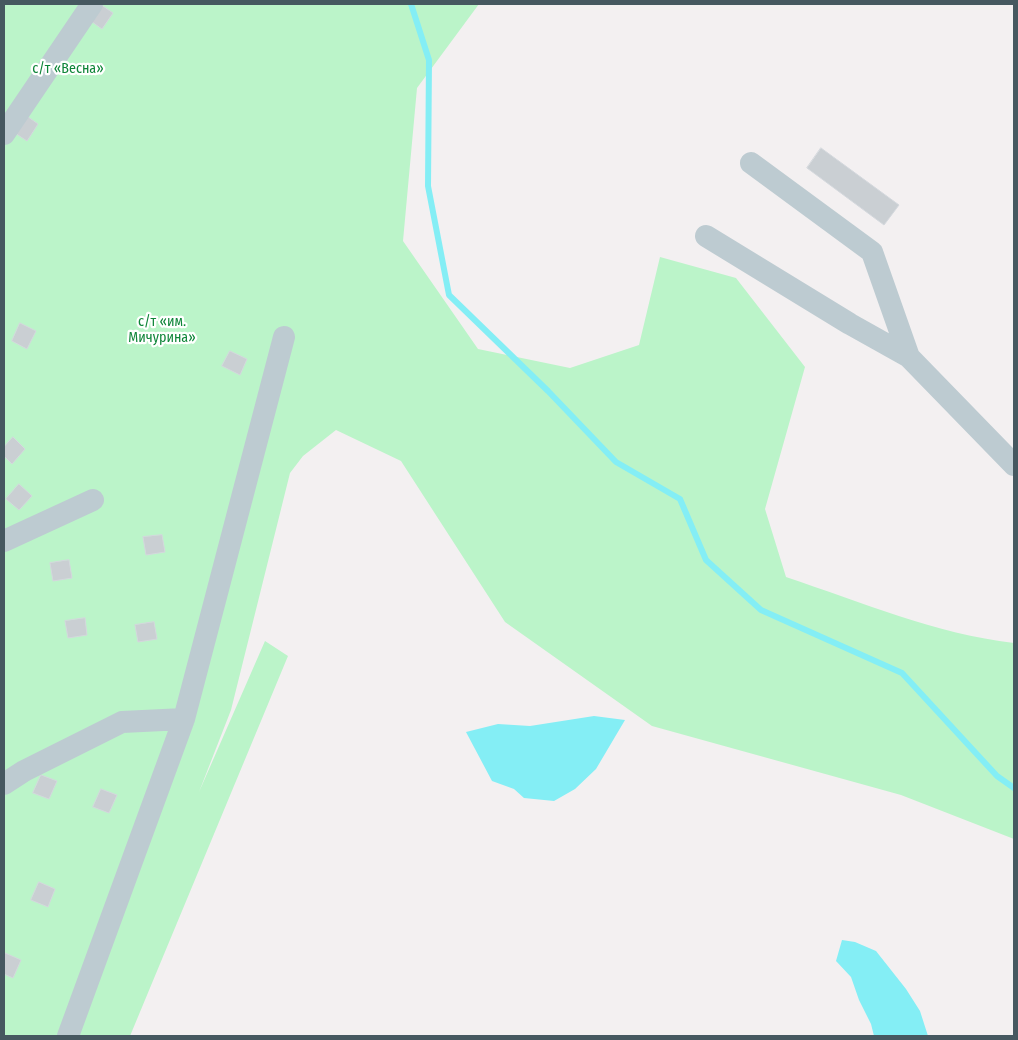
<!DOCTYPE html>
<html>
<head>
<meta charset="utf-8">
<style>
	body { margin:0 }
	#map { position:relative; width:1018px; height:1040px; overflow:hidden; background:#f3f0f1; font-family:"Fira Sans Condensed",sans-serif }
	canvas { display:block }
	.frame { position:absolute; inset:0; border:5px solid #465860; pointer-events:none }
</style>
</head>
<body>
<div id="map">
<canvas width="1018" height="1040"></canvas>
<div class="frame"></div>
</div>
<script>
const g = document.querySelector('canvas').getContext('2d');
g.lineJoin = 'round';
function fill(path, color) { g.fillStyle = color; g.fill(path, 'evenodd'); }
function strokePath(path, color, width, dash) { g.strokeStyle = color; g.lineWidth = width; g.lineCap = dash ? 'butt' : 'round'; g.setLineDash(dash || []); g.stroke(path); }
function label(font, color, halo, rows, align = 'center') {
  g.font = font + ' "Fira Sans Condensed",sans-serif'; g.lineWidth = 4.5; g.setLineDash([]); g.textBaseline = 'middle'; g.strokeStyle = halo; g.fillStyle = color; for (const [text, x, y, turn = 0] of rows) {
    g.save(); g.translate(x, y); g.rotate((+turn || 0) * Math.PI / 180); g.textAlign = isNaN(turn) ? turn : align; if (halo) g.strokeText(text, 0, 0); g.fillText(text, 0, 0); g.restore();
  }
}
const green = new Path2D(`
	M4,4h475l-62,84 -14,153 75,108 92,19 69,-23 21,-88 76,21 69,89 -40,142 21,68c75,25 150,57 228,66v196l-113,-44 -249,-69 -147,-104 -104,-161 -65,-31 -33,26 -13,17 -59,237 -32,82 66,-151 23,15 -158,380h-126z`);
const water = new Path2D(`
	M594,716l31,4 -29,49 -21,20 -21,12 -30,-3 -10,-9 -22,-8 -26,-49 32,-8 32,2z
	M842,940l13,2 21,9 30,38 14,22 8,25h-54l-3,-12 -12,-24 -8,-23 -15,-16z`);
const stream = new Path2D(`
	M411,4l18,56 -1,126 21,109 99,96 68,71 64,37 26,61 55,50 141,63 95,103 17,12`);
const building = new Path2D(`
	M100,4l13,9 -11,16 -14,-10z
	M24,114l14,10 -11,17 -15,-10z
	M821,148l78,57 -15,20 -77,-57z
	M20,323l16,8 -9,18 -15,-8z
	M230,351l17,8 -7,16 -18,-9z
	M13,437l12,12 -13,15 -8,-8v-9z
	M19,484l13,12 -13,14 -13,-11z
	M162,535l3,17 -19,3 -3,-18z
	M69,560l3,18 -19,3 -3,-18z
	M85,618l2,17 -19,3 -3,-17z
	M154,622l3,17 -19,3 -3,-17z
	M41,775l16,6 -8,18 -16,-6z
	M101,789l16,6 -8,18 -16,-6z
	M39,882l16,7 -7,18 -17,-7z
	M5,953l16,7 -8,18 -9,-4z`);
const minor = new Path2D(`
	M4,134l88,-130
	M751,163l121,89 37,105 105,108
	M706,236l144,88 59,33
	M4,541l89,-41
	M4,784l20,-13 98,-49 62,-3
	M68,1036l116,-317 100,-382`);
const parkNames = [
	["с/т «Весна»",68,69],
	["с/т «им.",162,322],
	["Мичурина»",162,338]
];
fill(green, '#bbf4c9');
fill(water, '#84eef5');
strokePath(stream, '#84eef5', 6);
fill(building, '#cacfd3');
strokePath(building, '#d4d8dd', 1);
strokePath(minor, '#bdcbd1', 22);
label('14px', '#0e8538', '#fff', parkNames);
</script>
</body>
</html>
